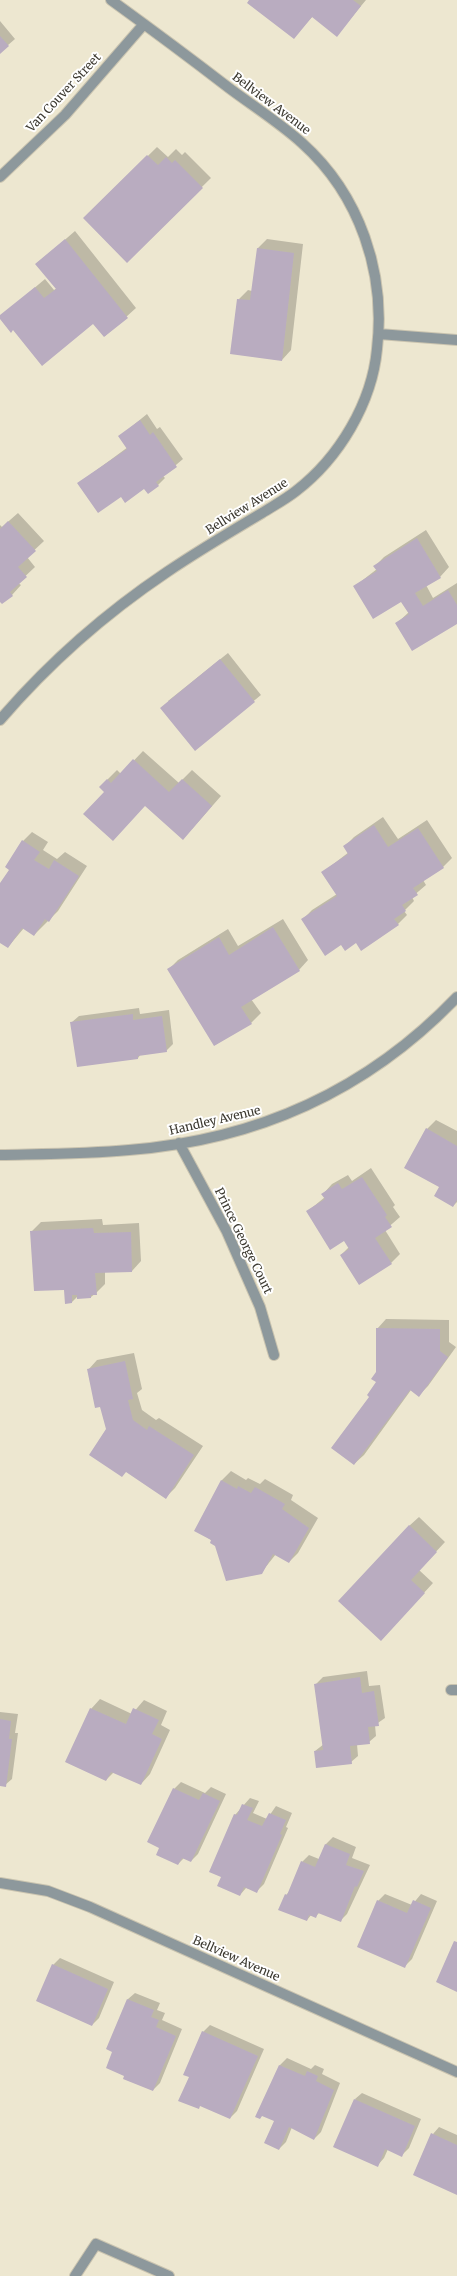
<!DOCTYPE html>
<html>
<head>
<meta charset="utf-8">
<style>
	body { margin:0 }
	canvas { display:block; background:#ede7d0 }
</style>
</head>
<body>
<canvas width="457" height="2276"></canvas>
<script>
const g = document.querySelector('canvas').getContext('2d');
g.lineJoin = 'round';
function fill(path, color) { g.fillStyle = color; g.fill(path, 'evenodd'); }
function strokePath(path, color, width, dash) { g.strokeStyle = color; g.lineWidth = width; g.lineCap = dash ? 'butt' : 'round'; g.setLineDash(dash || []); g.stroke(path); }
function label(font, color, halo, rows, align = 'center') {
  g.font = font + ' Merriweather,serif'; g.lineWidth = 4; g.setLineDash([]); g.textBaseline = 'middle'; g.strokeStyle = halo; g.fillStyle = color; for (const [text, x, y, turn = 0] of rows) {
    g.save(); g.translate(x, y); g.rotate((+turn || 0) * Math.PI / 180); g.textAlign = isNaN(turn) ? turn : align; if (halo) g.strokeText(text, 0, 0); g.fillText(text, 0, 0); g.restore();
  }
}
const shadow = new Path2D(`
	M251,0h115l-29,35 -24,-19 -19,21z
	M0,21l15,18 -15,13z
	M157,147l11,10 8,-8 6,6 3,-3 26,26 -84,83 -42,-43z
	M75,231l61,77 -31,28 -12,-14 -79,7 -14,-12 45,-38 9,11 3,-2 -20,-24z
	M267,239l36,5 -12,106 -9,10 -43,-61 9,-9 4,1 6,-43z
	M147,414l10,15 3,-2 23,32 -20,17 2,2 -7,7 -37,10 -42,-12 49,-36 -8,-11z
	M18,513l26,28 -17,16 8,10 -17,16 3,2 -9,10 -12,6v-76l2,2z
	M426,530l23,37 -9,10 -14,8 7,13 24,-15v40l-61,1 13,-12 -8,-12 -46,-14 22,-17 -2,-3 9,-9z
	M228,653l33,42 -66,54 -27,-48z
	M143,751l36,32 13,-13 29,26 -29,33 -47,-24 -40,-13 -5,-5 17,-17 4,4z
	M383,817l15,22 29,-19 25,38 -9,9 -20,13 3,5 -14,12 2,4 -10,10 3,4 -9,9 -42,17 -14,3 -40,-24 10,-10 25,-16 -14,-22 26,-20 -4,-6 9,-9z
	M32,832l16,10 -5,8 14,9 8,-7 22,14 -29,45 -24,24 -10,-7 -16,19 -8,-5v-57l10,-16 13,-28z
	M283,919l25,41 -9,10 -48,29 10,14 -10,10 -36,22 -46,-76 9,-9 50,-31 10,17z
	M139,1008l1,6 29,-4 4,34 -7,7 -25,3 -3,4 -66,-36 7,-6z
	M436,1120l21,11v71l-4,4 -12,-20 -14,-57z
	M371,1168l24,37 -2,2 7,10 -15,13 15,24 -9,9 -50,-8 8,-8 -5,-8 -36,-28 17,-14 -2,-3 9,-10 16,-9 4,6z
	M102,1219l1,6 36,-2 2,38 -9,10 -27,1v12l-9,9 -5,4h-14l-5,5 -40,-71 9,-9z
	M386,1319l63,1v22l7,5 -28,39 -9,9 -8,-5 -47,65 -10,9 24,-82 -1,-53z
	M134,1353l8,36 -5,4 5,17 14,10 3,-2 44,28 -28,42 -9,9 -58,-68 -20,-59 9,-10z
	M231,1471l15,9 2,-2 12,6 5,-5 28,16 -2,5 27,18 -20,35 -9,9 -13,-8 -15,19 -65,-43 26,-50z
	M419,1517l26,25 -26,28 14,13 -43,47 19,-104z
	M367,1671l2,15 11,-1 5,33 -10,7 1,11 -7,6 -12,2 1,12 -7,6 -36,-11 9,-7 -8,-60 7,-7z
	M100,1699l32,15 12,-14 23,11 -6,14 9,5 -20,44 -9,10 -27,-12 -8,8 -15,-71z
	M0,1712l18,2 -3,19h3l-6,46 -7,6h-5z
	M181,1782l24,11 6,-6 15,7 -28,60 -7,7 -7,-3 -6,6 -18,-17 14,-58z
	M250,1798l9,3 -6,12 14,6 9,-13 16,7 -6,14 2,1 -24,56 -7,7 -11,-3 -6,7 -17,-18 12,-62z
	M333,1837l23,10 -4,11 18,7 -23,49 -7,7 -20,-9 -4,4 -4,-2 -5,6 -21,-25 5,-5 11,-28 7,-7 10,4 7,-15z
	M385,1894l27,11 9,-11 16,7 -25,58 -7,7 -27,-65z
	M60,1958l54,24 -15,36 -7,7 -39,-60z
	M135,1993l25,10 -3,7 8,3 -3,7 20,9 -22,54 -7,7 -39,-39 14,-52z
	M210,2025l54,24 -27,62 -7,7 -39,-41 12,-45z
	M287,2058l24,11 4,-4 9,4 -2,5 18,9 -19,49 -7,7 -22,-12 -6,15 -7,7 -3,-29 -13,-5 -6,1 23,-51z
	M362,2093l59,26 -12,29 -7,7 -14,-6 -4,9 -6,7 -23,-66z
	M439,2127l18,8v59l-24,-60z`);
const building = new Path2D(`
	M249,0h104l8,6 -24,31 -25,-20 -18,22 -47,-36z
	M0,36l9,10 -9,8z
	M147,155l11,10 8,-8 6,6 3,-3 28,28 -76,75 -44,-45z
	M65,239l63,79 -24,19 -11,-13 -51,42 -29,-36 -2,3 -11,-14v-4l35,-28 9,11 12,-9 -21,-25z
	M257,248l37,5 -12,108 -52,-7 7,-55 13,1z
	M140,420l10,15 3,-3 24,35 -21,15 3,4 -11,8 -4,-5 -19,14 -4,-6 -23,16 -21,-30 50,-34 -9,-13z
	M8,521l28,30 -18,16 9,10 -17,15 3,4 -11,8 -2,-2v-73z
	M417,538l24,40 -26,15 8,13 25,-16 9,15v19l-45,27 -17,-28 14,-9 -8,-12 -28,17 -20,-33 24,-15 -4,-5z
	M220,659l35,43 -60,49 -35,-43z
	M133,759l36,33 13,-13 30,27 -29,34 -38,-34 -32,35 -30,-27 21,-22 -5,-5 8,-8 4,4z
	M374,825l14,22 30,-19 26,40 -31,20 5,7 -16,10 4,6 -12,8 5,6 -38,26 -5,-8 -11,8 -4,-6 -16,11 -24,-37 36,-23 -16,-24 27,-18 -5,-8z
	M22,840l18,12 -6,8 15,9 5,-9 25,16 -30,46 -4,-3 -11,17 -12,-8 -14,20 -8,-5v-60l9,-13 -4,-3z
	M273,927l27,44 -59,36 11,17 -38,22 -47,-77 52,-32 10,18z
	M133,1014v6l29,-4 5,36 -29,4v3l-61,8 -7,-45z
	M426,1128l31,18v54l-4,7 -19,-11 5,-9 -35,-19z
	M362,1177l25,38 -2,2 7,10 -17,11 17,26 -33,21 -19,-30 9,-6 -5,-8 -14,9 -24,-39 19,-12 -4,-5 17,-11 4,6z
	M93,1228l1,5 37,-1 1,40 -37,1 2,22h-6v3l-14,1v-4h-5v8l-7,1 -1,-14 -30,1 -4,-60z
	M376,1328l64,1v22l8,6 -29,40 -9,-7 -56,75 -23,-17 38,-51 -2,-2 9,-13 -5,-3 5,-7z
	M125,1361l8,38 -5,1 5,20 14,10 2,-4 45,29 -28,44 -40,-27 -4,5 -33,-22 17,-26 -6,-22 -5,1 -8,-39z
	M221,1480l16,9 1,-3 13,7 4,-6 30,17 -3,5 27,19 -20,35 -16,-9 -11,20 -36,7 -11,-35 -5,-3 1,-3 -17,-9z
	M409,1525l28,27 -26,28 14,13 -44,48 -43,-40z
	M360,1677l2,16 12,-2 5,35 -11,1 2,17 -20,2 2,18 -36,4 -2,-17 9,-1 -9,-66z
	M90,1708l36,16 7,-16 26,12 -7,14 10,5 -21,46 -30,-13 -5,9 -41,-19z
	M0,1719l11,2 -2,18h3l-6,48 -6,-1z
	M173,1788l26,12 4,-7 17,8 -29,61 -9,-4 -4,7 -22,-10 3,-7 -12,-6z
	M242,1804l11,4 -6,12 15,6 7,-13 17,7 -6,14 2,1 -25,58 -13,-6 -4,9 -23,-10 4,-9 -12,-5 25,-58 3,1z
	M325,1844l25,10 -4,11 18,6 -7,16 -2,-1 -14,36 -23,-9 -2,5 -7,-3 -2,6 -29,-11 7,-16 2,1 14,-34 14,6z
	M377,1900l30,13 6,-13 18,8 -26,60 -48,-21z
	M454,1941l3,1v50l-21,-10z
	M52,1964l56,25 -16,37 -56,-25z
	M127,1999l27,11 -3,7 8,3 -3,7 20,9 -23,55 -30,-12 1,-3 -18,-8 6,-16 -6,-3z
	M202,2031l56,25 -28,63 -30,-13 -1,3 -21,-8 11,-24 -6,-2z
	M279,2065l26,11 2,-5 11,5 -2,5 18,9 -20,50 -25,-13 -10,23 -15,-7 10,-22 -12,-5 -2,3 -5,-2z
	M354,2099l61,27 -13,31 -17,-8 -7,18 -45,-20z
	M431,2133l26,12v50l-44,-20z`);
const service = new Path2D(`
	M75,2276l21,-32 73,32`);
const minor = new Path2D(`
	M0,177l65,-62 79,-91
	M379,334l78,6
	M0,720c48,-56 106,-107 167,-148 31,-21 63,-40 95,-59 11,-7 24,-14 34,-22 43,-33 76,-88 81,-142 9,-76 -17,-154 -75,-206 -22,-20 -49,-37 -73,-55 -39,-30 -78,-59 -118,-88
	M179,1143l48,89 33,75 14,48
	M0,1155c43,-1 86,-1 129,-5 128,-10 239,-60 328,-153
	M451,1690h6
	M0,1883l48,8 42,16 367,165`);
const streetNames = [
	["Van Couver Street",64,93,-47],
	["Bellview Avenue",271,104,37],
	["Bellview Avenue",247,507,-32],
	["Handley Avenue",215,1121,-13],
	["Prince George Court",243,1241,64],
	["Bellview Avenue",236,1959,24]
];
fill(shadow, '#0003');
fill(building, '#b9acc0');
strokePath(service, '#cac4b0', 12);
strokePath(minor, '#cac4b0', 12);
strokePath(service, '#8d989c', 10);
strokePath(minor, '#8d989c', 10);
label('12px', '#3c3930', '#fff', streetNames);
</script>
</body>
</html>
